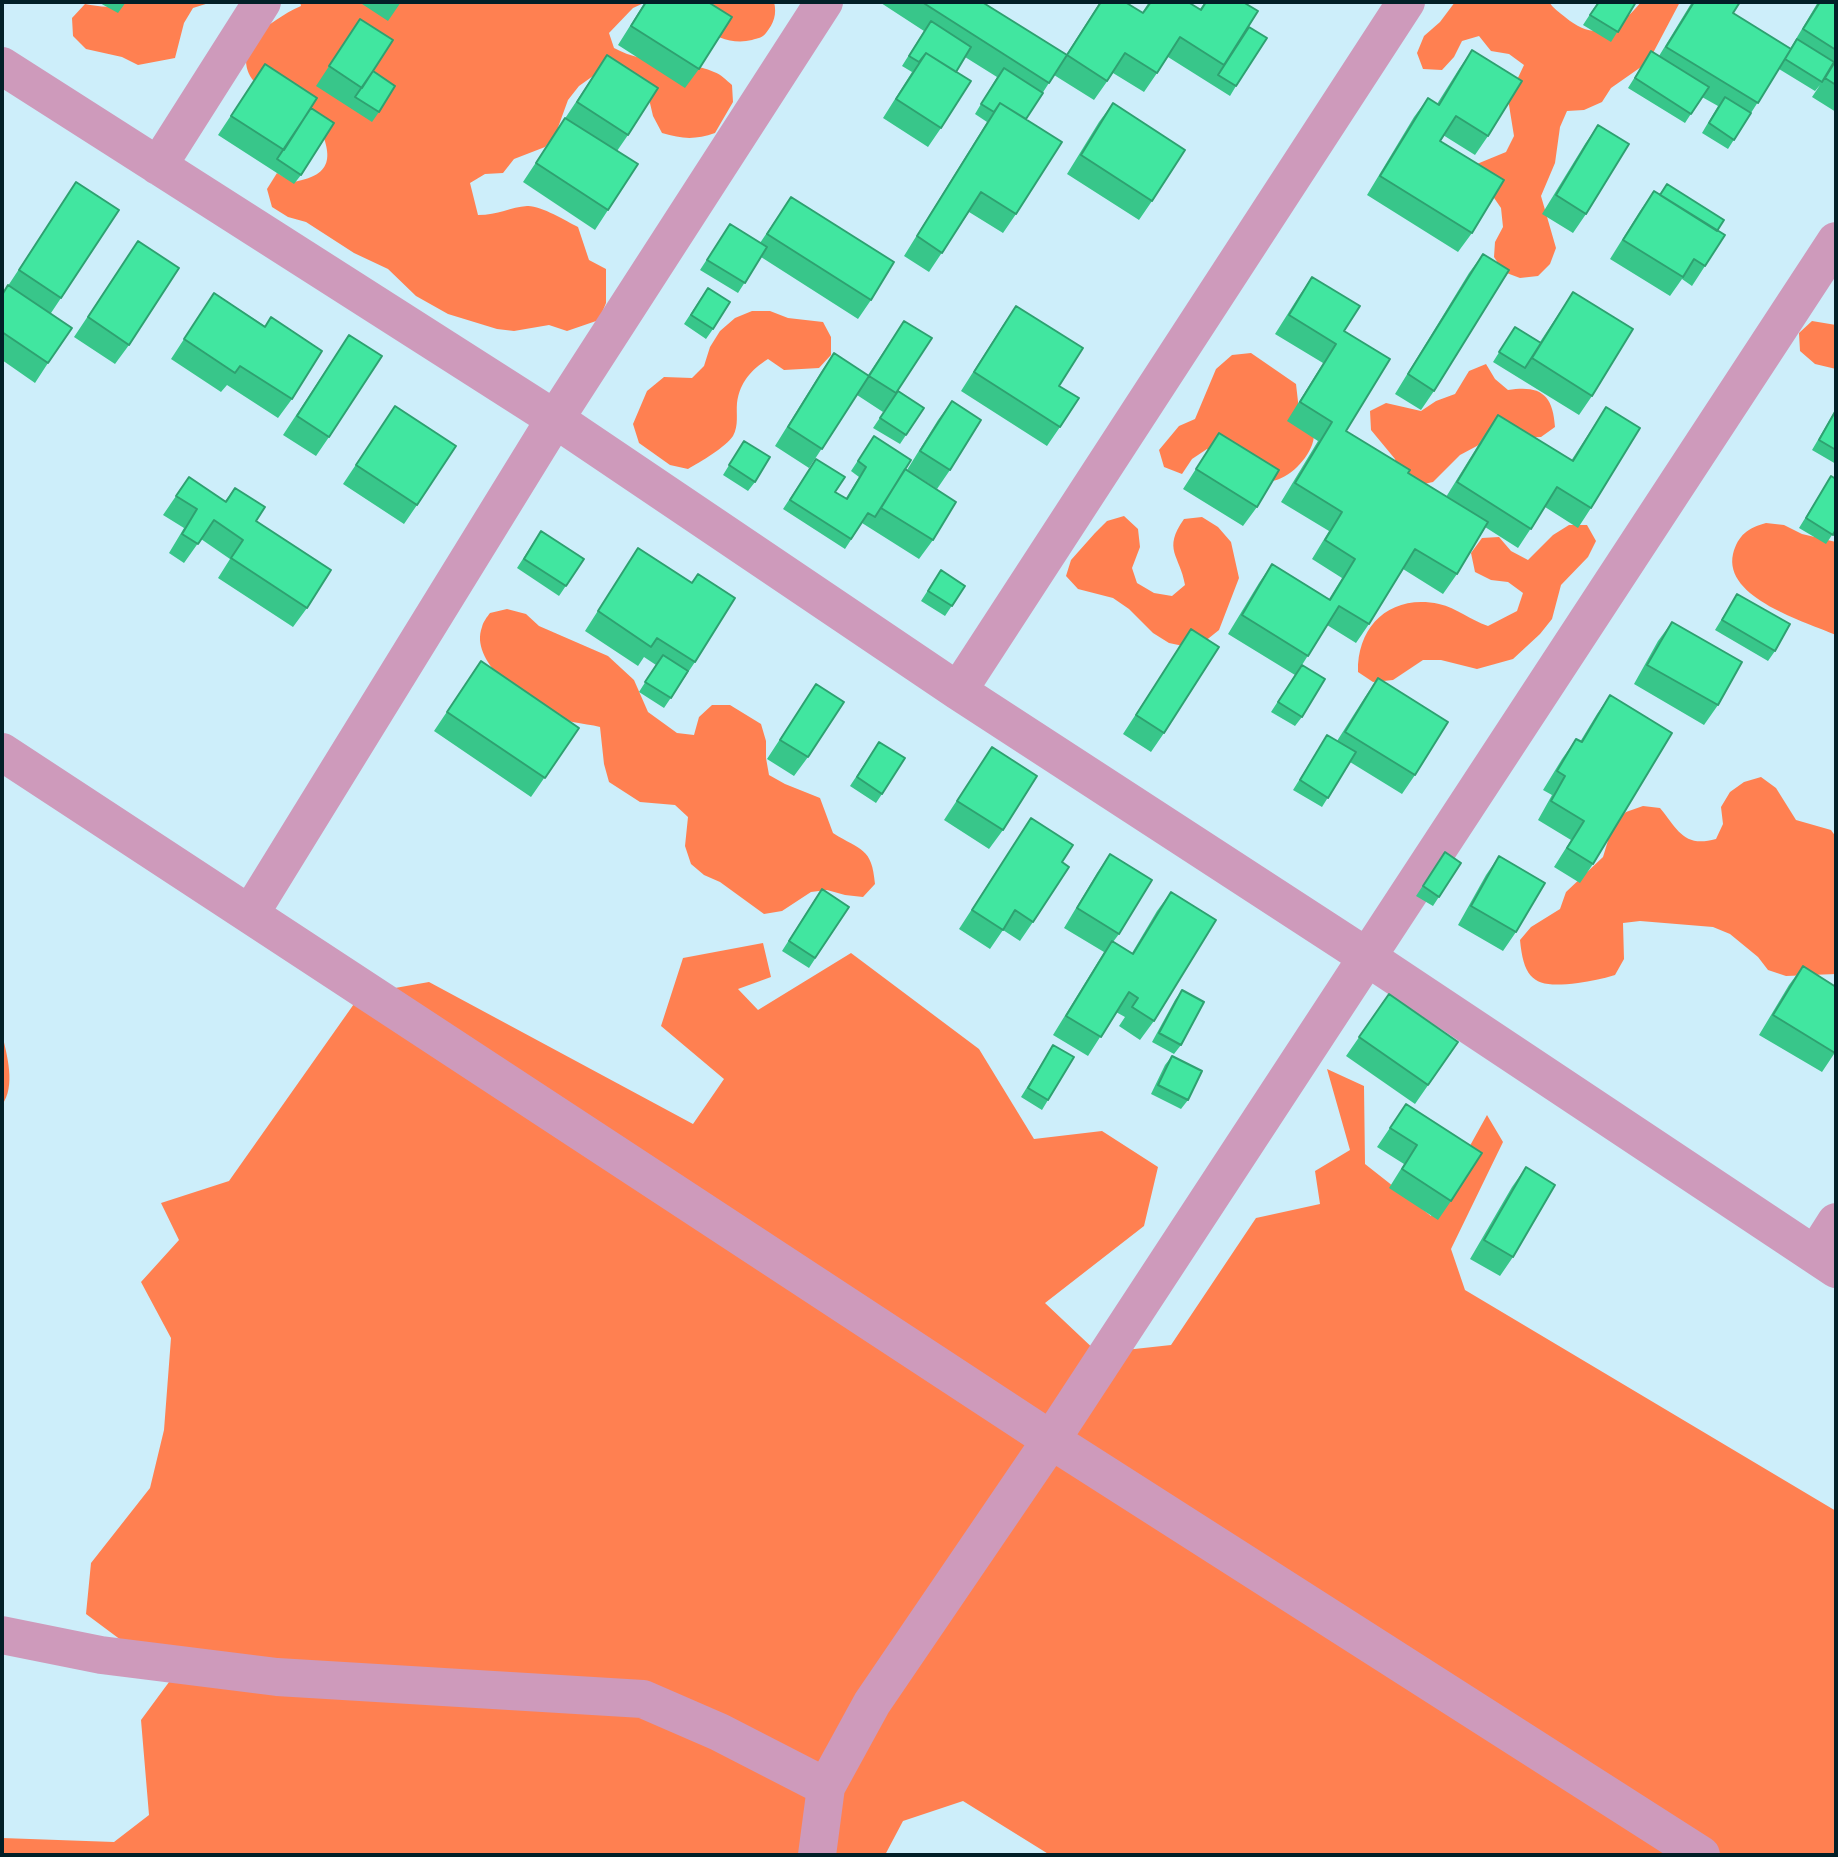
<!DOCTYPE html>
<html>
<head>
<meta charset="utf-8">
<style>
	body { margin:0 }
	#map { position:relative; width:1838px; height:1857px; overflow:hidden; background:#cdeefa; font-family:"Noto Sans",sans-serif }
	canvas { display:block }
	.frame { position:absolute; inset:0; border:4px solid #021f27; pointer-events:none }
</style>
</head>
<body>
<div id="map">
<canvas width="1838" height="1857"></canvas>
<div class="frame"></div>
</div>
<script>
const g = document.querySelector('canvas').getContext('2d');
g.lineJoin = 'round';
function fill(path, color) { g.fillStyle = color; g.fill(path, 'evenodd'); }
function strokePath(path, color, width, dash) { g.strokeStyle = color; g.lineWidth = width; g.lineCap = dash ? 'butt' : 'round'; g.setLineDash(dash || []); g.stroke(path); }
const forest = new Path2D(`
	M123,2h89l-19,6 -9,15 -9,35 -37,7 -16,-8 -36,-8 -13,-13 -1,-18 13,-14c13,2 28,6 38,-2z
	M300,2h346l-13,6 -24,25 5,15c33,18 68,10 100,24 7,2 12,8 18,13l1,17 -18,31c-20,7 -33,6 -53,0l-9,-17 -4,-17 -49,-28 -21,15 -11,14 -12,33 -11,14 -31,12 -11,14 -18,1 -15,9 8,32c20,0 33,-8 49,-9 13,-1 39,15 51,21l11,33 17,9v34l-7,17 -32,11 -18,-6 -35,6 -17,-2 -49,-15 -32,-18 -28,-27 -34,-16 -48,-31 -18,-5 -16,-10 -5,-18 10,-16 16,9c48,-8 36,-33 22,-67 -38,-19 -86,-27 -63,-80 18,-9 31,-22 49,-29z
	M668,2h106c3,12 0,21 -8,31 -4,5 -8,5 -14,7 -32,8 -62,-19 -84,-38z
	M1455,2h94c4,6 10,10 16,15 31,26 53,13 76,-15h39l-27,51 -12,14 -30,21 -9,14 -18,8 -17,1 -7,16 -5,36 -14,33 15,52 -6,16 -12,12 -18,2 -16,-6 -10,-15 1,-15 8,-15 -2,-19 -29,-42 34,-14 8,-16 -6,-37 16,-34 -15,-11 -18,-3 -12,-15 -17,5 -8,16 -12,13 -19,-1 -6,-16 7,-17 16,-14z
	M752,311h18l18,7 35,4 8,15v18l-12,13 -35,2 -16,-11c-17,11 -28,23 -31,44 -1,11 2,22 -4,33 -7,11 -33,26 -45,33l-18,-4 -31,-22 -6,-19 14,-33 17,-14 28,1 12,-12 6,-19 10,-16 15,-13z
	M1812,321l24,4v44l-21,-5 -15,-13 -1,-18z
	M1251,353l45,31 4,35 15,10c-1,5 -1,11 -3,16 -8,21 -36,46 -59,33 -16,-8 -29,-21 -46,-29l-15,10 -10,15 -18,-7 -5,-17 20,-24 16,-7 21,-50 16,-14z
	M1486,364l9,15 13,11c32,-5 45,4 47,37l-14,10 -51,2 -30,16 -27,27 -18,4 -17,-8 -3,-19 -24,-29 -1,-19 16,-8 35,8 15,-10 19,-7 14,-23z
	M1124,516l14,13 2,18 -8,21 5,15 17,10 18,3 13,-11c-5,-30 -23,-35 -1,-66l18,-2 16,10 13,15 8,36 -20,52 -15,12 -16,5 -19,-4 -16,-10 -24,-24 -16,-11 -35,-9 -12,-13 5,-16 24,-27 12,-12z
	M1766,523l18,2 18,9 34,8v93c-30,-13 -113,-37 -103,-81 5,-19 15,-26 33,-31z
	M1569,525h18l9,16 -8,16 -27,28 -9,34 -12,15 -27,25 -36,10 -36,-9h-18l-30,20 -20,2 -15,-10c-1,-47 33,-78 81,-68 18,4 31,16 49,22l29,-15 6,-18 -15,-11 -17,-2 -16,-8 -4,-19 11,-15 17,-1 12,14 17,9 25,-25z
	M507,609l19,5 13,12 69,30 26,24 14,32 29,21 17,2 5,-18 13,-12h18l31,19 5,17v17l3,17 16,9 35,14 13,35c28,18 39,14 42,51l-12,13 -18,-2 -18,-5 -16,2 -29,19 -18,3 -44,-32 -16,-7 -13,-11 -6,-18 3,-29 -13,-12 -35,-3 -31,-20 -5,-18 -4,-37c-16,-4 -39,-5 -53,-14 -25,-14 -78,-52 -65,-86 1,-5 5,-10 8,-14z
	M1761,777l15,11 20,32 35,10 5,7v137l-50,2 -18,-6 -10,-13 -28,-23 -17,-7 -73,-6 -17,2 1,36 -9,16c-13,4 -24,6 -37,8 -41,5 -54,0 -58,-43l11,-13 29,-18 6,-17 37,-35 10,-33 13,-12 17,-6 17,2c18,22 24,40 56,31l7,-15 -2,-17 9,-15 14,-10z
	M763,943l8,34 -33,12 20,21 93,-57 128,96 55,90 68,-8 56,36 -14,59 -99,77 53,50 73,-8 85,-127 64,-14 -5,-33 35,-21 -23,-81 37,17 1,78 66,52 56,-101 16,27 -52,107 14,41 371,221v344h-786l-87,-54 -60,20 -18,34h-883v-17l112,4 35,-27 -8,-95 31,-42 -86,-64 5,-51 59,-75 14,-58 7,-92 -30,-56 38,-42 -18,-37 68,-22 132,-187 68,-12 264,142 31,-45 -63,-53 22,-68z
	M2,1034c5,21 14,52 0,71z`);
const minor = new Path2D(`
	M2,66l553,353 403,272 409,266 469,312
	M158,166l104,-164
	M958,691l448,-689
	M2,752l1049,688 650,415
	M250,914l305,-495 269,-417
	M1815,1255l21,-33
	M2,1635l99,20 176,22 366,22 76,33 107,55
	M817,1855l9,-68 46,-84 179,-263 785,-1199`);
const wall = new Path2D(`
	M98,2h28l-8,11z
	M359,2h42l-13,19z
	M645,2h63l-9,67 -14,19 -67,-43z
	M882,2h100l84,53 34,-53h25l17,11 7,-11h39l12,7 5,-7h38l6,25 -13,59 -6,10 -62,-39 -24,35 -31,-19 -19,27 -40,-25 -28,44 -10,95 -13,19 -34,-21 -40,60 -25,-16 83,-134 -12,-8 22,-37 -32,-20 -9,15 -15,56 -13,19 -45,-29 29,-46 -10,-6 22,-35 -43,-28z
	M1598,2h38l-25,40 -28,-17z
	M1692,2h48l-7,11 57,36 28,-47h18v110l-24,-15 8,-12 -5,6 -36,-22 -51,80 -26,-16 16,-27 -16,-9 -17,26 -57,-35 23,-37 8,5z
	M360,19l13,52 6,41 -7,10 -56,-36z
	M1472,50l16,86 -13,19 -32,-20 -3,6 32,92 -14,19 -91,-57 47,-78 14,-19 9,6 22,-35z
	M607,55l21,80 -11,16 -9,59 -13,20 -72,-48z
	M265,64l46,44 -10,67 -7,9 -76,-49z
	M1113,103l39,98 -13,19 -72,-46 32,-52z
	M1598,125l-12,89 -13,19 -31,-19 43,-70z
	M76,182l-15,116 -10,15 -3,50 -13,20 -33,-23v-65z
	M1667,184l50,47 -12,35 -13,20 -10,-7 -12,17 -60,-37 30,-48 14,-20 5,4z
	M791,197l80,103 -13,19 -97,-62 -23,36 -38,-23 30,-46 30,19z
	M138,241l-9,104 -14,19 -41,-27z
	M1483,254l-49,137 -13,19 -26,-16 74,-121z
	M1312,277l32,54 2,100 62,42 38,24 39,-63 13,-19 73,46 35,-54 -15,101 -13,20 -33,-21 -27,41 -33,-21 -28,47 -14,20 -40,-25 -34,55 -13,19 -29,-18 -25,40v52l-7,9 -24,-14 24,-37 -67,-41 31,-51 13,-19 57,35 13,-21 -30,-19 17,-28 -48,-29 37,-61 -31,-20 36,-58 -48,-29 24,-38z
	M1573,292l19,104 -13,19 -86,-53 22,-35 25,15z
	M214,293l51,33 6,-9 21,82 -14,19 -51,-33 -6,7 -50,-33z
	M701,298l12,31 -7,10 -22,-15z
	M1016,306l43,80 1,41 -13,19 -86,-55 42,-66z
	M904,321l-6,70 8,44 -6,9 -27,-16 14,-21 -4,5 -26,-17 -48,73 -34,-22 46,-74 13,-19 34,22z
	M349,335l-20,102 -13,19 -33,-21z
	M952,401l-2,69 -13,19 -30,-19 31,-50z
	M395,406l22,99 -13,19 -61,-40z
	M1836,409v55l-24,-14z
	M1219,433l38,74 -14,19 -60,-37z
	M874,436l28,37 31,67 -14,19 -57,-36 -17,26 -62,-40 33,-50 19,33 11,6 13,-21 -8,-6z
	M744,441l11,41 -7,9 -25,-16z
	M1831,476l5,53 -10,15 -27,-16z
	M189,477l36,24 10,-13 21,33 51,87 -14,19 -75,-49 12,-19 -29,-20 -17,24 -15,-10 15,-25 -21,-13z
	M535,540l49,19 -25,37 -42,-28z
	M638,548l53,35 7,-9 -3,88 -31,46 -25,-16 17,-27 -12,-8 -6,9 -53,-35z
	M941,570l24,16 -20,30 -24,-15z
	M1737,594l38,57 -7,10 -53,-31z
	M1672,622l46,83 -14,20 -70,-41 24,-43z
	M1191,629l-27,104 -13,19 -28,-18z
	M481,661l98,67 -48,69 -97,-66z
	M1378,678l37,97 -13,19 -52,-32 -28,45 -29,-17 34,-55 10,6 28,-44z
	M816,684l-8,73 -14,19 -27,-17z
	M1610,695l-17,169 -13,19 -26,-16 17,-27 -33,-20 14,-25 -9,-5 19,-31 14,-20 4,3 17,-28z
	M879,742l3,52 -6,9 -26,-17z
	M992,747l11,83 -14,19 -45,-29z
	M1031,818l31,44 -29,60 -13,19 -17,-11 -13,19 -31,-20z
	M1445,852l16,11 -28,43 -17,-10z
	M1110,854l9,80 -6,8 19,11 25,-42 14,-19 -17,129 -14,19 -21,-14 6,-9 -9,-5 -28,44 -35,-21 51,-83 -40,-24 33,-55z
	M1499,856l17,76 -13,19 -45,-26 28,-50z
	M815,899l34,8 -40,61 -27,-17z
	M1803,966l33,85 -14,21 -63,-37 30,-50z
	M1182,990l-1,55 -7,9 -22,-12 23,-42z
	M1389,994l69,48 -43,62 -69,-48z
	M1053,1045l-5,55 -6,10 -21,-13z
	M1172,1056l16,44 -7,9 -30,-15 14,-29z
	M1406,1104l45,97 -13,19 -49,-32 15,-24 -27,-17z
	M1526,1167l-13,90 -13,19 -30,-17 42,-72z`);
const building = new Path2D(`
	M646,2h62l24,15 -33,52 -68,-43z
	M922,2h60l85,53 -18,28z
	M1101,2h24l18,11 8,-11h37l13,8 5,-8h37l15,9 -34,54 -44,-28 -23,36 -32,-20 -18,28 -40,-26z
	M1599,2h37l-18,30 -28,-17z
	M1694,2h46l-7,11 58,36 -33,54 -92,-56z
	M1820,2h16v48l-33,-21z
	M360,19l33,21 -31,48 -33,-22z
	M931,21l40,26 -15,25 -30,-19 -7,9 -10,-6z
	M1249,27l18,11 -31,48 -18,-11z
	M1797,39l37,23 -12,20 -37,-23z
	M1472,50l50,31 -34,55 -32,-20 -16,25 64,39 -32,53 -92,-57 48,-78 11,7z
	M1651,51l58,36 -18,27 -56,-36z
	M926,53l45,28 -30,47 -45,-29z
	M607,55l51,33 -30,47 -51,-33z
	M1836,60v25l-11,-7z
	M265,64l52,34 -33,52 -53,-34z
	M1004,68l39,25 -17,26 -26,-16 -6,9 -13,-8z
	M373,71l22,15 -16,26 -24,-15z
	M1725,97l26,16 -17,27 -25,-17z
	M1000,103l62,39 -46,72 -35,-22 -39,61 -25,-17z
	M1113,103l72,47 -33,51 -71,-46z
	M311,108l23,15 -33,52 -24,-16z
	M565,118l73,46 -30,46 -72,-47z
	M1598,125l31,19 -43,70 -30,-19z
	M76,182l43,28 -58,88 -42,-28z
	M1667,184l57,36 -7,11 -57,-36z
	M1654,191l71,44 -20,31 -11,-7 -11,18 -60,-37z
	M791,197l103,65 -23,38 -104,-66z
	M730,224l37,23 -22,36 -38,-23z
	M138,241l41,27 -50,77 -41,-28z
	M1483,254l26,16 -75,121 -26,-17z
	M1312,277l48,29 -16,25 46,28 -44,72 64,39 -2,3 80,49 -31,52 -42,-25 -46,75 -30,-18 -31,50 -66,-41 30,-51 58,36 25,-41 -30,-19 17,-28 -47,-29 37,-61 -32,-20 36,-58 -47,-29z
	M8,285l64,43 -24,35 -46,-31v-37z
	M708,288l22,14 -17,27 -22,-14z
	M1573,292l60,37 -41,67 -60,-38z
	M214,293l51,34 6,-10 51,34 -30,48 -52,-33 -5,7 -51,-34z
	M1016,306l67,42 -24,38 20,12 -19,29 -86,-55z
	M904,321l28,17 -36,55 -27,-17z
	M1515,327l26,16 -16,25 -26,-16z
	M349,335l33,21 -53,81 -32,-21z
	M834,353l35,23 -47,73 -34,-22z
	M898,391l26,17 -18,27 -26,-17z
	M952,401l29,19 -31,50 -30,-19z
	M395,406l61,40 -39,59 -61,-40z
	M1606,407l34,21 -49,80 -34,-21 -26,42 -74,-47 41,-67 75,46z
	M1836,410v40l-17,-10z
	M1219,433l60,37 -22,37 -61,-38z
	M874,436l37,24 -36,57 -7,-4 -17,26 -61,-39 26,-41 29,18 -10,15 12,7 19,-32 -8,-6z
	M744,441l26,16 -15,25 -26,-17z
	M905,469l51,33 -23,38 -52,-32z
	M1831,476l5,3v50l-3,6 -27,-17z
	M189,477l37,25 9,-14 30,19 -9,14 75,49 -24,38 -76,-50 12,-18 -29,-20 -16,24 -16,-10 15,-25 -21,-13z
	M541,531l43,28 -18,27 -42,-27z
	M638,548l54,35 6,-9 37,24 -40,64 -38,-24 -6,9 -53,-36z
	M941,570l24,16 -13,20 -24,-15z
	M1737,594l53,30 -15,27 -53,-31z
	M1672,622l70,40 -24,43 -71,-40z
	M1191,629l28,18 -55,86 -28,-18z
	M663,655l25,16 -17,27 -26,-16z
	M481,661l98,67 -34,50 -98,-66z
	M1302,665l23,14 -23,38 -24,-15z
	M1378,678l70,44 -33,53 -70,-43z
	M816,684l28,18 -36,55 -28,-17z
	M1610,695l62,38 -79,131 -26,-16 17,-27 -33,-20 14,-25 -8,-5 19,-32 6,3z
	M1327,735l29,17 -28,46 -28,-18z
	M879,742l26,16 -23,36 -25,-17z
	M992,747l45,29 -34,54 -46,-29z
	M1031,818l42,27 -11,17 7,5 -36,55 -18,-12 -12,20 -31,-20z
	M1445,852l16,11 -22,34 -16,-11z
	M1110,854l42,26 -33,54 -42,-26z
	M1499,856l46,27 -29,49 -45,-26z
	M822,889l27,18 -34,51 -26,-17z
	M1171,892l45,28 -62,101 -22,-14 6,-9 -9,-6 -28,45 -35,-21 46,-75 21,13z
	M1803,966l33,21v64l-1,2 -62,-38z
	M1182,990l22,12 -23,43 -22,-12z
	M1389,994l69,48 -30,43 -69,-48z
	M1053,1045l21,12 -26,43 -20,-12z
	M1172,1056l30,15 -14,29 -30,-15z
	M1406,1104l76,49 -31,48 -49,-32 15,-24 -27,-17z
	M1526,1167l29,18 -42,72 -29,-17z`);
fill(forest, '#ff8051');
strokePath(minor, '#ce9abb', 38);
fill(wall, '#38c68a');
fill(building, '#41e6a0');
strokePath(building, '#2ea170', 2);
</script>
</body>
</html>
